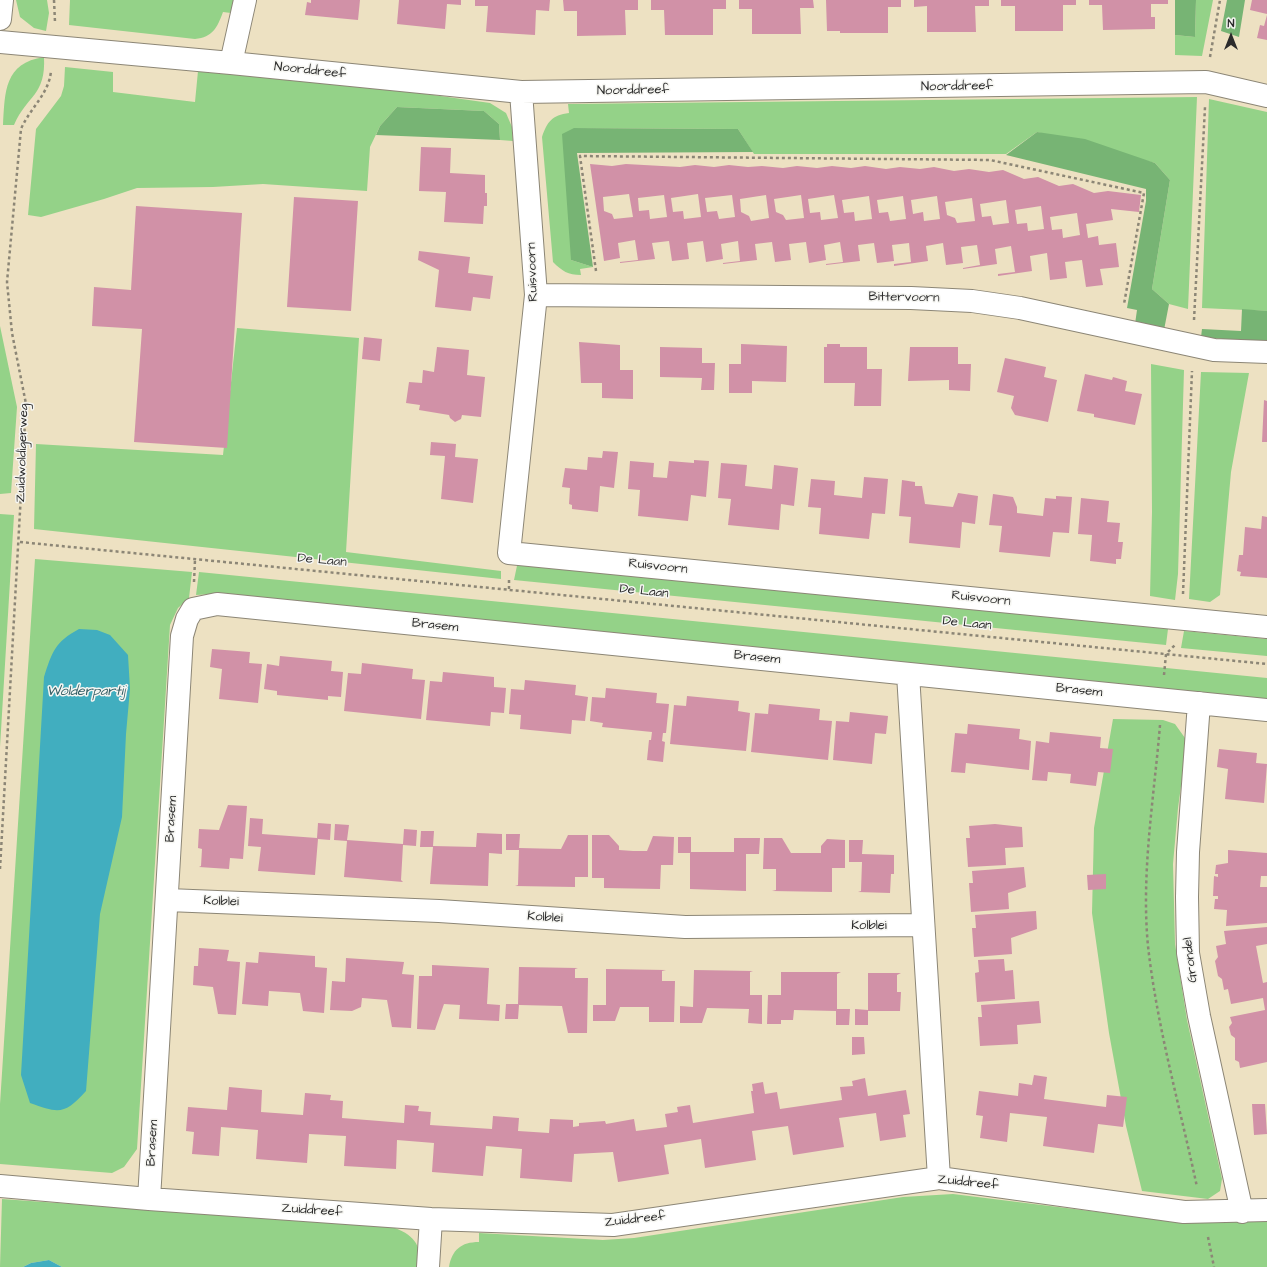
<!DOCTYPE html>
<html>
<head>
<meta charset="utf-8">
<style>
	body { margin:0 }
	#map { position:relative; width:1267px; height:1267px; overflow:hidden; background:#ede1c2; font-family:"Architects Daughter",sans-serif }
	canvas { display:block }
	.north { position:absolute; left:1211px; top:16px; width:40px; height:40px; -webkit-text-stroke:3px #f6f6f2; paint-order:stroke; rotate:0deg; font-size:11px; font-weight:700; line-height:16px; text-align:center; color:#2b2b2b }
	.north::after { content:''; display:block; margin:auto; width:14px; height:18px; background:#2b2b2b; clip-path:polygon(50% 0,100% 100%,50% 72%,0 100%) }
</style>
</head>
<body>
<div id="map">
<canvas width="1267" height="1267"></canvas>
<div class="north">N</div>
</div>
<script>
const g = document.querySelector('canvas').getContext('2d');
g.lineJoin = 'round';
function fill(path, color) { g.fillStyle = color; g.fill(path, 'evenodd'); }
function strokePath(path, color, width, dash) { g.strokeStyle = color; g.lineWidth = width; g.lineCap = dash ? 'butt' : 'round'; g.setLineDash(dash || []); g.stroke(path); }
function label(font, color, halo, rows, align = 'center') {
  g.font = font + ' "Architects Daughter",sans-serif'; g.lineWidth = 3; g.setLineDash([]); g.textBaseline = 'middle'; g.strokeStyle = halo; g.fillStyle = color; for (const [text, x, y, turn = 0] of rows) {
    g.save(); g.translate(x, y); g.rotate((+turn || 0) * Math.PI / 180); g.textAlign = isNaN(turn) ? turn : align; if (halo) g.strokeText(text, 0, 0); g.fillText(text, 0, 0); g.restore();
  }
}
const green = new Path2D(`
	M16,0h31l2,13 -3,18 -12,-3 -14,-11z
	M70,0h164l-3,13 -8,-1c-6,16 -10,25 -28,27l-126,-14z
	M1196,0h17l-11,56 -27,-1v-20l20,2z
	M44,57c2,39 -17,38 -30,68h-11c2,-33 1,-62 41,-68z
	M65,67l48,5v20l82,10 3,-31 221,22 71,10 16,10 6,14 1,14 -13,-1 -1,-16 -15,-13 -87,-4 -17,19 -10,21 -3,44 -104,-7 -50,3 -76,1 -33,11 -63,18 -13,-2 8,-86 25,-33 3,-10z
	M1197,97l-9,212 -19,-5 -17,-15 18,-109 -15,-17 -118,-31 -31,22h-252l-16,-25 -164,-1 -3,132 22,7 -13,2 1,6c-13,0 -19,-4 -28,-13l-11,-125c5,-15 10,-22 27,-24l-1,-9z
	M1209,99l58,13v199l-65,-3z
	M0,326l17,81 -6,86 -11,1z
	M237,328l122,10 -13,214 155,19v8l-467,-50 2,-85 187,11z
	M1151,364l33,6 -6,204 -3,26 -25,-4 2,-84z
	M1201,372l48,1 -18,99 -11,123 -10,7 -21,-3z
	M0,514l14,1 -14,232z
	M35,559l157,13 -3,26 -11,10 -8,17 -33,524 -13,18 -12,6 -112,-9v-60z
	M518,561l650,68 -2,16 -652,-65z
	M199,572l1068,106v21l-1055,-105 -16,1z
	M1184,631l83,8v17l-86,-8z
	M1113,719l50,1 12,4 10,14 1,12 -8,58 -5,56 2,80 12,76 35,159 -2,12 -12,8 -66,-8 -16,-65 -17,-93 -17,-120 2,-85z
	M953,1194l234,29 80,-2v46h-818c3,-17 12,-25 30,-25v-9l124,7 31,-2 269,-41z
	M2,1199l390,28c20,7 30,16 28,40h-358l-13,-7 -18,3 -8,4h-23z`);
const forest = new Path2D(`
	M1175,0h21l-1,37 -20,-2z
	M1227,0h18l-6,37 -18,-6z
	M397,107l87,4 15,13 1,16 -124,-5 4,-9z
	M574,128l164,1 15,23 -176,1 16,114 -22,-7 -9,-126z
	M1037,132l48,7 70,24 15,17 -18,109 17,15 -5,26 -29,-6 2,-14 -10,-2 19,-107v-12l-140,-34z
	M1242,309l25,2v32l-66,-6 1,-8 39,2z`);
const water = new Path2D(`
	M79,629l18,1 13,5 18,20 2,34 -4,45 -4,83 -22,97 -14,177c-21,23 -26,23 -56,12l-9,-28 23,-398c8,-25 11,-35 35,-48z
	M49,1260l13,7h-39l8,-4z`);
const building = new Path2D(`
	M311,0h49l-2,20 -53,-5 2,-13 4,1z
	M399,0h62v5l-14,-1 -2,25 -48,-5z
	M475,0h75l-1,11 -13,-1 -1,25 -49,-3 2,-26h-13z
	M563,0h75v10h-13l1,25 -49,1v-25h-13z
	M651,0h75v9h-13v26h-48l-1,-25h-13z
	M739,0h74l1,8h-14l1,26h-49v-25h-13z
	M826,0h75v7h-13v26h-48v-2h-13z
	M914,0h75v6h-14l1,26h-49v-26l-13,1z
	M1001,0h75v5h-13v26h-48v-25h-14z
	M1089,0h79v4h-17v13h4v12l-52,1 -1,-25h-13z
	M1252,0h15v14l-17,-4z
	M1267,15v25l-10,-2 3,-13 4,1z
	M421,147l30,1 -1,25 35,2v18h2v13h-3l-1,18 -39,-2 2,-30 -27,-1z
	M590,164l22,2 14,-2 54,3 15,-2 19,2 15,-2 19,2 14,-1 21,2 14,-2 20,2 15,-2 19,2 14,-2 21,3 14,-2 20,2 14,-2 20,4 15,-2 20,3 14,-2 21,9 14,-2 21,9 14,-2 21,9 14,-2 33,4 -2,17 -28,-3 2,11 -27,4 2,14 10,-2 1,9 17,-2 3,24 -19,2 3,16 -17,2 -4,-27 -17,2 2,16 -17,2 -3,-27 -17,3 2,15 -34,5v-2l17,-2 -4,-26 -16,3 2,15 -34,5v-1l17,-3 -3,-20 -16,2 2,16 -17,2 -3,-22 -17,3 2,15 -34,5v-2l17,-2 -2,-19 -17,2 2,16 -17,2 -3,-20 -16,2 2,16 -34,4v-1l17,-2 -3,-20 -16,3 2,15 -17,3 -3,-21 -17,2 2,16 -16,2 -3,-20 -17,2 2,16 -34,4v-1l17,-2 -2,-20 -17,3 2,15 -17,3 -3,-21 -16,2 2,16 -17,2 -3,-20 -17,2 3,16 -35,4v-1l18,-2 -3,-20 -17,3 2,15 -16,3zM629,194l4,23 -19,2 -2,-5 -8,-3 -1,-14zM698,194l3,23 -17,2 -1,-8 -10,1 -2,-14zM664,195l3,22 -17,2 -1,-9 -10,1 -1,-13zM732,195l3,22 -16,2 -2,-8 -10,1 -2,-14zM766,195l3,23 -18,3 -2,-5 -8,-4 -1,-13zM801,195l3,23 -18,2 -3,-5 -7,-3 -2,-13zM834,195l4,23 -17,2 -1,-8 -10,1 -2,-14zM869,196l3,23 -17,2 -1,-9 -10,1 -2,-13zM903,196l3,23 -16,2 -2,-9 -9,1 -2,-13zM937,196l3,23 -16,2 -1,-9 -10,2 -2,-14zM972,198l3,23 -18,2 -2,-5 -8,-3 -2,-13zM1006,200l3,23 -16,2 -2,-9 -9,1 -2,-13zM1041,206l3,23 -16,2 -1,-8 -10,1 -2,-14zM1077,213l3,22 -17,3 -1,-9 -10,1 -2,-13z
	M294,197l64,4 -7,110 -64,-4z
	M136,206l106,7 -15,235 -93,-6 8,-113 -50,-3 2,-39 37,3z
	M419,251l51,6 -2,16 25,3 -3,23 -17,-2 -2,14 -36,-4 4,-37 -21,-10z
	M364,337l18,2 -2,22 -18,-2z
	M579,342l41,3v25h13v29l-31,-1v-15h-21z
	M741,344l46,2 -1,36 -34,-1v12h-23v-29h12z
	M827,344h13v3h27v22h15l-1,37h-27l1,-23h-31v-36h3z
	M437,347l32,3 -2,25 18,2 -4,40 -19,-2 -1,4 -6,3 -5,-4 -1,-3 -30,-5 1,-5 -14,-2 3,-21 13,1 1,-13 11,2z
	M660,347l42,1v15h13l-1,27h-13l1,-12 -42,-1z
	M910,347h48v17h13l-1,27 -21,-1v-10l-41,1z
	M1005,358l41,9 -2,10 13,3 -9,42 -33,-7 -4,-7 3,-12 -17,-4z
	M1085,374l27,6 1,-3 14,4 -2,10 17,3 -7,31 -41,-8v-3l-17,-3z
	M1264,400l3,1v41h-5z
	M431,442l25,2 -1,13 23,2 -5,44 -32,-4 4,-43 -15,-1z
	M603,451l15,1 -4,36 -14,-2 -2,26 -26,-3v-4l-3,-1 1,-16 -8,-1 3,-19 22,2 1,-13 14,1z
	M694,460l15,1 -3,36 -15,-2 -3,26 -50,-5 2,-26 -12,-1 2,-28 24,2 -1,14 14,1 2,-17 25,2z
	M721,463l26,2 -2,21 27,3 2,-24 24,3 -4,38 -13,-2 -2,26 -51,-5 3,-26 -13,-1z
	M864,477l24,2 -3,35 -13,-1 -3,26 -50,-5 2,-26 -13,-1 3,-28 24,2 -1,14 28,3z
	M902,480l13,2v4h7l3,18 28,3 5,-14 20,3 -3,28 -13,-2 -2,26 -51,-5 2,-26 -12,-1z
	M993,494l20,3 4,10v6l26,3 2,-18 11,1v-3l16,1 -3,36 -16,-1 -3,25 -51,-5 3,-26 -13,-1z
	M1081,498l28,3 -2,21 13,1 -2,19h5l-2,17h-5v5l-26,-3 2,-26 -14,-1z
	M1262,516l5,1v61l-27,-2 1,-4 -4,-1 2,-16h4l2,-28 16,2z
	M212,649l38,3 -1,11 13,1 -4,39 -39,-4 3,-30 -12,-2z
	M280,656l52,5 -1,10 12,1 -2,25 -13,-1v4l-51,-5v-4l-13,-2 3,-25 12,2z
	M362,663l51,6 -1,10 13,1 -4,39 -77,-8 4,-38 13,1z
	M443,672l51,5v10l12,1 -2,25 -13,-1 -1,14 -64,-6 4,-39 12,1z
	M525,680l51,5 -1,10 13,2 -3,24 -13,-1 -1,14 -51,-5 1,-14 -12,-1 2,-25 13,1z
	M606,688l51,5 -1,10 13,1 -3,29h-3l-1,8 3,1 -2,20 -16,-2 2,-20h2l1,-8 -50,-5 1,-4 -13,-2 2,-24 13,1z
	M687,696l52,5 -1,10 12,2 -4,38 -76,-7 4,-39 12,1z
	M769,704l51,5 -1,11 13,1 -4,39 -77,-8 4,-39 13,1z
	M850,712l38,4 -2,18 -11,-1 -3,31 -39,-4 3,-39 13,1z
	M968,724l52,5 -1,10 12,2 -2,29 -63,-7 -1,10 -14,-1 4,-39 12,1z
	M1050,732l51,5 -1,11 13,1 -3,24 -12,-1 -2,14 -26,-3 1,-9 -23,-2 -1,9 -15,-1 4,-39 13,2z
	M1219,749l38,4 -1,10 11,1 -3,39 -39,-4 3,-30 -11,-2z
	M228,805l19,1 -4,53 -13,-1 -1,11 -30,-2 2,-1 1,-17 -4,-1 1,-19 20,1z
	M250,818l13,1 -1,15 55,4 1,-15 13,1 -1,16 -12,-1 -3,36 -57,-4 3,-24 -13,-1z
	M335,824l14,1 -2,15 56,4 1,-15 13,1 -1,16 -13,-1 -2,35 2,2 -59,-5 3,-36 -13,-1z
	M995,824l27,3 1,20 -18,1 1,17 -38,2 -2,-29h4l-1,-12z
	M421,831h13l-1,15 43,1 1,-14 25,1v20l-13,-1 -1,33 -58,-2 3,-37h-13z
	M506,834h14l-1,14 42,1 7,-14h20v42h-13v10l-60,-1 3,-1 1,-35h-13z
	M592,835h17l10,11v4l14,1h14l6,-15 21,1 -1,28h-12l-1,24 -56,-1v-10h-12z
	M678,837h13v15h43v-14h26l-1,16h-13v37l-56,-2v-36h-12z
	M764,838h18l9,15h30v-7l6,-7 18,1v28h-13v24l-60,-1 4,-1v-21h-13z
	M849,840h14l-1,14 32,1v19h-3l-1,19 -32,-1 3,-1 1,-29h-13z
	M1228,850l39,3v23h-6l-1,11h7v36l-41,3 1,-16 -13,-1 1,-10h3v-3h-5l1,-20 4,1v-3h-3l1,-9 12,-2z
	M1024,867l2,20 -18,6 1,16 -38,3 -2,-29h4l-1,-12z
	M1106,874v15l-18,1 -1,-15z
	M1036,911l1,18 -26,9 1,16 -38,3 -2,-29h4l-1,-13z
	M1267,927v17l-11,2 7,37 4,-1v80l-27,6 -1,-6 -4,-2v-22l-4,-3 -2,-8 3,-4 -2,-6 35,-7 -2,-12 -32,6 -3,-15 -4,1 -2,-11 -4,-3 -3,-15 3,-4 -2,-11 10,-2 -2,-13z
	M199,948l30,2 -2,11 13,1 -4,53 -18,-1 -5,-27 -20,-2 1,-19h4z
	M259,952l56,4v11l12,1 -3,45 -21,-2 -3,-18 -31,-2 -1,15 -26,-2 4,-42 12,1z
	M346,958l58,4 -2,12 12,1 -3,53 -19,-1 -5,-27 -25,-2 -1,9 -9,4 -22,-1 2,-29 13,1z
	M1004,959l1,12 8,-1 2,29 -38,3 -2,-29 4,-1 -1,-12z
	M432,965l57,3 -2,36 13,1 -1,16 -40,-2 1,-14 -16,-1 -9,26 -18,-1 2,-53h13z
	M519,967l59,1 -3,1v9h13l-1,55h-19l-6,-27 -43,-1 -1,14h-13l1,-15h12z
	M606,969l60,1 -4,1v10h13l-1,41h-25v-15h-29l-5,14h-22v-16h13z
	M694,970l59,1 -3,1v23h12v29l-14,-1 1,-14 -42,-1 -5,15h-22v-17l13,1z
	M781,972h60l-4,2v35h13l-1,16h-13v-14l-42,-1 -1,10h-12v4h-14l1,-29h13z
	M868,973h33l-4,2v17h4l-1,19h-32v14h-13v-16l13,1z
	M1039,1001l2,22 -24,2 1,19 -38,2 -2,-29h4l-1,-12z
	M852,1037h12l1,17 -13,1z
	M1034,1075l13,2 -3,22 62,8 1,-12 20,2 -4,30 -25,-3 -4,29 -51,-7 4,-29 -37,-4 -3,29 -27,-4 3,-22 -7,-1 3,-24 39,5 1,-13 13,2z
	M865,1078l3,18 38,-6 4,24 -7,1 3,22 -26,4 -4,-28 -37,5 5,29 -51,8 -5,-29 -36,5 4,29 -51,8 -4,-29 -18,3 -19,3 5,29 -51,8 -5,-30 -39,2 -2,28 -52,-4 2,-29 -36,-3 -3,30 -51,-4 2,-29 -37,-3 -1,29 -52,-3 2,-30 -37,-2 -2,29 -51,-4 2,-29 -37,-3 -2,29 -27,-2 2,-22 -8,-1 2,-24 39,3 2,-23 33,3 -1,22 42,3 2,-22 26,2 -1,5 13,1 -1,17 62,5 1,-18 14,1 -1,5 13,1 -1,13 62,4 1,-13 26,2 -1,13 31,2 1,-14 23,1v7l6,-1v-3l26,-2 1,3 28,-5 2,12 31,-4 -2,-13 13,-2 -1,-5 13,-2 3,18 61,-10 -3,-22h2l-1,-7 11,-2 2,12 12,-2 3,17 62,-9 -2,-13 13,-1 -1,-5z
	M1252,1104h13l2,30 -13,1z`);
const path = new Path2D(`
	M54,0l1,22
	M1210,57l10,-57
	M596,271l-16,-115 410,4 154,33 -20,111
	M1194,320l11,-213
	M20,542l1247,122
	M194,582l1,-22
	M509,589v-12
	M1183,594l9,-223
	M1164,675l2,-21 10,-10
	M1160,725c-6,73 -19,148 -12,221 9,81 32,161 49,241
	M0,869l26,-465 -14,-71 -5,-51 14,-153c9,-21 28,-35 30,-58
	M1208,1237l6,30`);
const minor = new Path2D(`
	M0,42l231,21 290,29 685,-10 61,14
	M231,63l14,-63
	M521,92l15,203 -27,258 758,74
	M536,295l375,3 61,3 48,7 194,42 53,2
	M908,674l31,504
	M1199,703l-11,149 -1,45 1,56 11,63 43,196
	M168,900l271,11 246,16 237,-2
	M0,1186l149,13 282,20 182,6 326,-47 245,34 83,-2
	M149,1199l33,-563 5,-17 6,-10 24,-5 1050,106
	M428,1267l3,-48`);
const major = new Path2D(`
	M0,19l2,-19`);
const streetNames = [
	["Noorddreef",310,71,6],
	["Noorddreef",957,87,-1],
	["Noorddreef",633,91,-1],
	["Ruisvoorn",533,272,-92],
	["Bittervoorn",904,298,1],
	["Zuidwoldigerweg",23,453,-88],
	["De Laan",322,561,5],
	["Ruisvoorn",658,567,6],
	["De Laan",644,592,6],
	["Ruisvoorn",981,599,6],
	["De Laan",967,624,6],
	["Brasem",435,626,6],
	["Brasem",757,658,6],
	["Brasem",1079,691,6],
	["Brasem",172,819,-87],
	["Kolblei",221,902,2],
	["Kolblei",545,918,4],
	["Kolblei",869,926],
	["Grondel",1191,960,-97],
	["Brasem",153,1143,-87],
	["Zuiddreef",968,1183,6],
	["Zuiddreef",312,1211,4],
	["Zuiddreef",635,1220,-6]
];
const waterNames = [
	["Wolderpartij",86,692]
];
fill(green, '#94d288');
fill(forest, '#77b474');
fill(water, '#41aebf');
fill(building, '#d191a7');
strokePath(minor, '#8c8676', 24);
strokePath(major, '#8c8676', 24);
strokePath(path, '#8c8676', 2.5, [3, 3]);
strokePath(minor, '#fff', 22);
strokePath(major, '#fff', 22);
label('13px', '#2b2b2b', '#f6f6f2', streetNames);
label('italic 14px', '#345f66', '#f6f6f2', waterNames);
</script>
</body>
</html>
